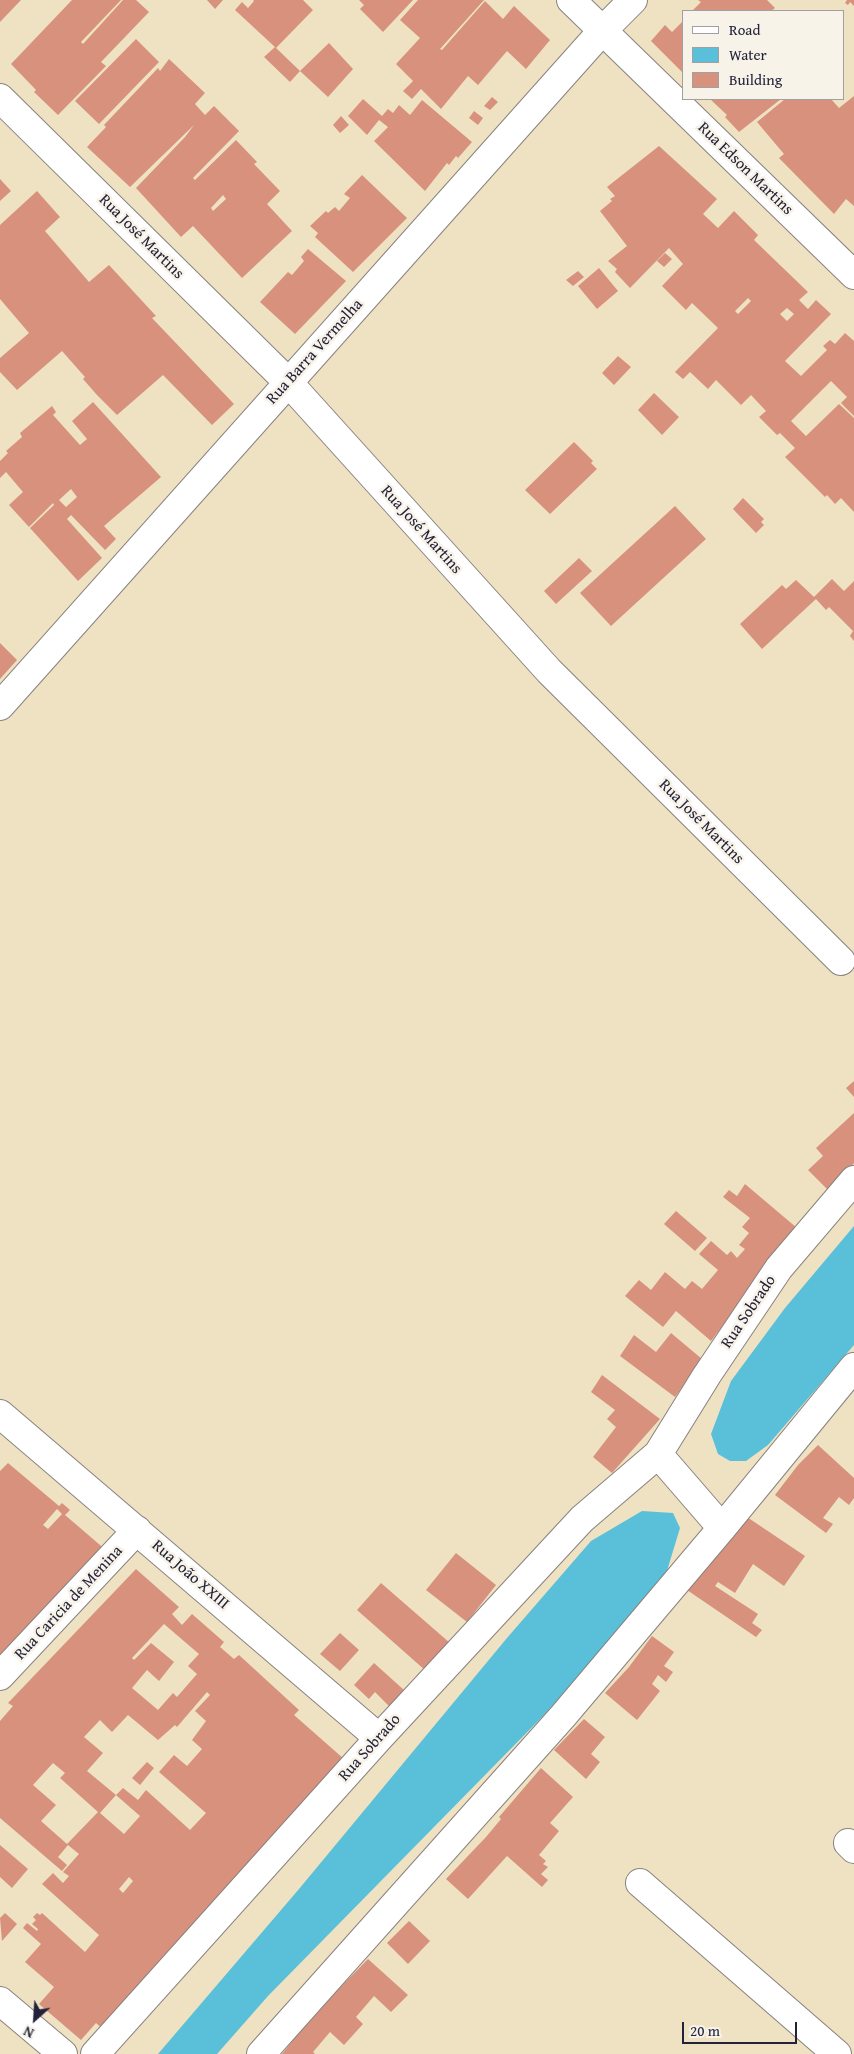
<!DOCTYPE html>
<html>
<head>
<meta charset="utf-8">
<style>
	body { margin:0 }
	#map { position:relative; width:854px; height:2054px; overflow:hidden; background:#eee2c3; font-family:"Gentium Book Plus",serif }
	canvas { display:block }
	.legend { position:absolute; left:682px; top:10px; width:162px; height:90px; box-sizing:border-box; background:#f7f3e8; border:1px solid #a29fa3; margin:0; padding:6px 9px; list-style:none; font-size:15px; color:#22223b }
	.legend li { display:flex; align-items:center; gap:10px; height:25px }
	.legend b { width:25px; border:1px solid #a29fa3 }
	.north { position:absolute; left:10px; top:1994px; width:50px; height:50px; -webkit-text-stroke:4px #f7f3e8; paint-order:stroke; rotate:206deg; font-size:14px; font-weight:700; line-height:20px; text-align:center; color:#22223b }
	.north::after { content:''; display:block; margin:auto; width:18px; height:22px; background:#22223b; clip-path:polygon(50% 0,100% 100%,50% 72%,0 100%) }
	.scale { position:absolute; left:682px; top:2022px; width:115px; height:22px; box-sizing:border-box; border:2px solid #22223b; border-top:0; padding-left:6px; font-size:15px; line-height:18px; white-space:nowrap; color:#22223b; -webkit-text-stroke:4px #f7f3e8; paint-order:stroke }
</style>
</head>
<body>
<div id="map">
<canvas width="854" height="2054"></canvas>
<ul class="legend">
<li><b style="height:6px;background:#fff"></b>Road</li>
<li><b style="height:14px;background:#5abfd8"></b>Water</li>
<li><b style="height:14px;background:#d7917d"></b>Building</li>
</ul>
<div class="north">N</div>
<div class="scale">20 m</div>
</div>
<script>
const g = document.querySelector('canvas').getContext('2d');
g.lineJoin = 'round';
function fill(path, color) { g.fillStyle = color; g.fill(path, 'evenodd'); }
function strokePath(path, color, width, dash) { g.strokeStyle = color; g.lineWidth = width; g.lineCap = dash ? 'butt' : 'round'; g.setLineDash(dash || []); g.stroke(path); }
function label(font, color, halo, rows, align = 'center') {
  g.font = font + ' "Gentium Book Plus",serif'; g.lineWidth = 5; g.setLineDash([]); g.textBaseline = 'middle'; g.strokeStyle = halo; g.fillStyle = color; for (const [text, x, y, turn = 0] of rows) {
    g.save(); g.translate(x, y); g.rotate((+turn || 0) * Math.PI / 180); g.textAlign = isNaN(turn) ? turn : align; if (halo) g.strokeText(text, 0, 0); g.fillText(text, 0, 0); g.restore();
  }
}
const water = new Path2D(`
	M854,1226v119l-86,100 -22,16h-16l-12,-7 -7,-20 20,-53 54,-73z
	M642,1511l31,2 7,15 -17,56 -119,131 -276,281 -51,58h-59l141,-165 208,-251 84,-97z`);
const building = new Path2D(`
	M0,0h21l-21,22z
	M72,0h49l-40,42 2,2 40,-44h13l13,12 -48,50 5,4 -48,49 -24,-23 2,-2 -25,-26z
	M207,0h16l-8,9z
	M253,0h50l10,10 -37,38 -41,-38 7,-8 6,6 6,-7z
	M359,0h54l-30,32 -23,-23 4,-4z
	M418,0h66l-44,49 2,1 43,-49 18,18 11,-13 36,34 -24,29 -19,-18 -29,34 -10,-9 -27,33 -20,-20 -9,10 -9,-8 10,-10 -17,-17 24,-26 -20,-18z
	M698,0h69l8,8 -4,3h-79l9,-9z
	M847,0h7v6l-4,-4 -2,3 -3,-2z
	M683,21v52l-32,-32 14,-16 7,7z
	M136,39l23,23 -60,62 -24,-23z
	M329,43l24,26 -25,28 -28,-26z
	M275,47l25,24 -10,11 -26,-25z
	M169,59l36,34 -10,11 10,11 9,-9 25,25 -46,47 2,2 41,-40 21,22 -3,2 26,27 -13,13 25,27 -50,47 -49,-52 -12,11 -45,-49 49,-51 9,-12 -64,62 -43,-40 19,-20 -2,-2 54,-57 2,3zM223,195l3,4 -13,12 -2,-3z
	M854,96v110l-8,-7 -12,15 -55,-56 5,-4 -27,-32 28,-23h46l8,9z
	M492,97l6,5 -8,8 -6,-4z
	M363,99l19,17 6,-7 5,4 6,-8 11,10 12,-15 50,42 -14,16 -2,-2 -7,9 -2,-2 -22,28 -51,-50 14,-14 -9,-7 -12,15 -19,-19z
	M710,99h71l-42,33 -14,-15 2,-2z
	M474,111l9,7 -5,7 -9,-7z
	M341,116l8,9 -9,8 -7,-8z
	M659,146l58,53 -14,15 15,14 16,-17 24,24 -4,5 54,52 -9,8 9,9 8,-9 15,14 -46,47 16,15 26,-26 -4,-4 7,-6 5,4 10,-11 9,8v75l-13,-13 6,-6 -16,-16 -40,40 15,15 33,-32 15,14v94l-13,-14 -6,6 -8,-9 -2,2 -40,-40 10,-9 -15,-15 -3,2 -18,-18 7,-6 -15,-16 -10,10 -25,-25 -8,9 -18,-17 -7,7 -8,-7 43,-44 -26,-25 -6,7 -24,-24 21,-22 -14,-16 -39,40 -15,-16 2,-3 -9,-8 19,-15 -27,-35 12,-10 -2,-2 5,-3 -8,-9zM748,298l3,3 -13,13 -3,-3zM787,308l7,6 -7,7 -7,-7z
	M362,175l45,43 -54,54 -38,-35 3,-4 -8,-7 16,-15 2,2 7,-6 4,4 11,-13 -6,-4z
	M0,179l11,12 -11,10z
	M37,191l23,26 -15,14 44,51 20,-17 47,51 -4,2 82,86 -22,21 -49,-50 -46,40 -20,-20 -14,-16 2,-2 -23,-26 -45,39 -17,-18v-14l29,-25 -29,-34v-74z
	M308,249l38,32 -51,53 -35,-32 28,-30 4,3 12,-14 -3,-4z
	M665,253l7,6 -8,8 -7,-6z
	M599,268l19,23 -21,18 -19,-23z
	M578,271l6,6 -11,9 -7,-6z
	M618,356l13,11 -17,18 -12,-12z
	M654,393l25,24 -17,18 -24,-25z
	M93,402l68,75 -57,49 12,13 -11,11 -34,-35 -4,4 35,39 -24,23 -48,-53 24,-23 -1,-2 -24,24 -20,-22 14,-13 -17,-20 -6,6v-17l8,-8 -2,-2 16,-14 -2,-4 32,-27 4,6 -3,3 27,30 7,-6 -15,-18zM71,489l6,8 -11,10 -7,-7z
	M574,442l19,19 -2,2 6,6 -47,45 -25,-24z
	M743,498l21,21 -3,3 3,3 -8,8 -23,-24z
	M675,506l31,33 -95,87 -31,-33z
	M579,558l13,13 -36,33 -12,-13z
	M832,579l12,12 10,-10v60l-4,-5 3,-5 -24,-24 -3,3 -10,-11 -54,50 -22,-25 42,-39 4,4 10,-9 18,17z
	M0,643l17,17 -17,19z
	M854,1081v16l-8,-9z
	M854,1113v50l-23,30 -23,-23 15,-14 -7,-8z
	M745,1184l52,44 -86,113 -35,-30 -13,16 -38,-31 14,-16 12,10 14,-18 20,17 7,-8 10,8 16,-19 -19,-16 12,-13 16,14 4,-4 6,7 8,-9 -6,-4 10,-12 -7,-6 8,-9 -27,-21 6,-7 8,6z
	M676,1211l31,27 -12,13 -31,-27z
	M671,1333l31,26 -27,38 -55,-41 14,-21 22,17z
	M602,1375l58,44 -48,54 -19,-16 23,-30 -9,-8 8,-9 -24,-18z
	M818,1445l36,33v20l-5,7 -10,-8 -16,21 10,6 -7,9 -51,-38 23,-30z
	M8,1463l51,43 3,-3 8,7 -5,5 42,36 -107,113v-193zM57,1509l5,5 -14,15 -5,-4z
	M741,1513l64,43 -21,30 -31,-22 -18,29 -17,-11 -3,4 43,28 -6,9 10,7 -6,7 -69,-47z
	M456,1553l40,32 -29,37 -41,-32z
	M136,1569l43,38 -7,7 10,11 10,-11 32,28 -4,5 14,12 5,-4 60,55 -5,5 50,44 -237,274 -11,-10 -15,17 -42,-36 15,-17 -29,-25 16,-18 -18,-16 4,-5 10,8 1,-2 -6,-5 4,-4 -3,-3 4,-4 3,2 2,-2 43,39 14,-17 -57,-51 11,-11 10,10 6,-7 -6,-4 16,-18 -11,-9 -10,12 9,8 -5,6 -62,-53v-97l13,-15 -5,-3zM164,1624l35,30 -11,12 9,8 -20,23 -4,-4 -15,17 -26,-22 15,-18 12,11 15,-19 -23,-19 -17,17 -2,-2zM207,1692l3,3 -15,16 11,10 -14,19 10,9 -15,17 -13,-11 -15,17 47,41 -16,17 -44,-40 -8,10 -15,-12 -7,7 -29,-24 16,-18 -19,-16 16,-17 12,12 16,-17 30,25 17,-15 2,2zM53,1763l12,10 -5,5 38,34 -31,32 -26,-23 15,-16 -23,-20zM116,1795l24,21 -16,18 -24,-21zM129,1877l4,4 -10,12 -4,-4z
	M381,1583l69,60 -24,28 -69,-61z
	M340,1633l19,17 -19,21 -20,-17z
	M652,1636l22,16 -10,14 9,6 -7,10 -8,-7 -6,9 8,7 -23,29 -32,-27 24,-26z
	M374,1663l30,27 -14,17 -15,-15 -6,7 -15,-14z
	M584,1719l21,18 -14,17 9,8 -14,17 -32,-29z
	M147,1762l7,6 -14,17 -8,-7z
	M541,1768l32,29 -23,26 9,8 -20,24 7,6 -3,3 5,3 -7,7 7,6 -6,7 -35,-31 -39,43 -22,-20 40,-42 15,-18 -2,-2z
	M0,1845l28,24 -16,19 -12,-11z
	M5,1913l12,11 -15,17 -2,-23z
	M409,1921l21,20 -22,23 -21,-21z
	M368,1959l40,36 -17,17 -17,-16 -18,21 7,7 -19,21 -14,-13 -17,20 2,2h-33l31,-39z`);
const minor = new Path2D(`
	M571,0l283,275
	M0,98l288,284 261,289 292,290
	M0,706l603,-676 30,-30
	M0,1414l379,324
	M658,1454l64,74
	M0,1676l137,-146
	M848,1843l6,6
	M640,1883l197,171
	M0,2001l63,53
	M95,2054l284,-316 203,-219 76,-65 49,-79 72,-107 75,-88
	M261,2054l302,-338 159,-188 132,-161`);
const streetNames = [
	["Rua Edson Martins",745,169,44],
	["Rua José Martins",141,237,45],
	["Rua Barra Vermelha",315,352,-48],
	["Rua José Martins",421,530,48],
	["Rua José Martins",701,822,45],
	["Rua Sobrado",749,1312,-56],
	["Rua João XXIII",190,1575,41],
	["Rua Caricia de Menina",69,1603,-47],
	["Rua Sobrado",370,1748,-48]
];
fill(water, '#5abfd8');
fill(building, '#d7917d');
strokePath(minor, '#88827f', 30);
strokePath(minor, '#fff', 28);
label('16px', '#22223b', '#f7f3e8', streetNames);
</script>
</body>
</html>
